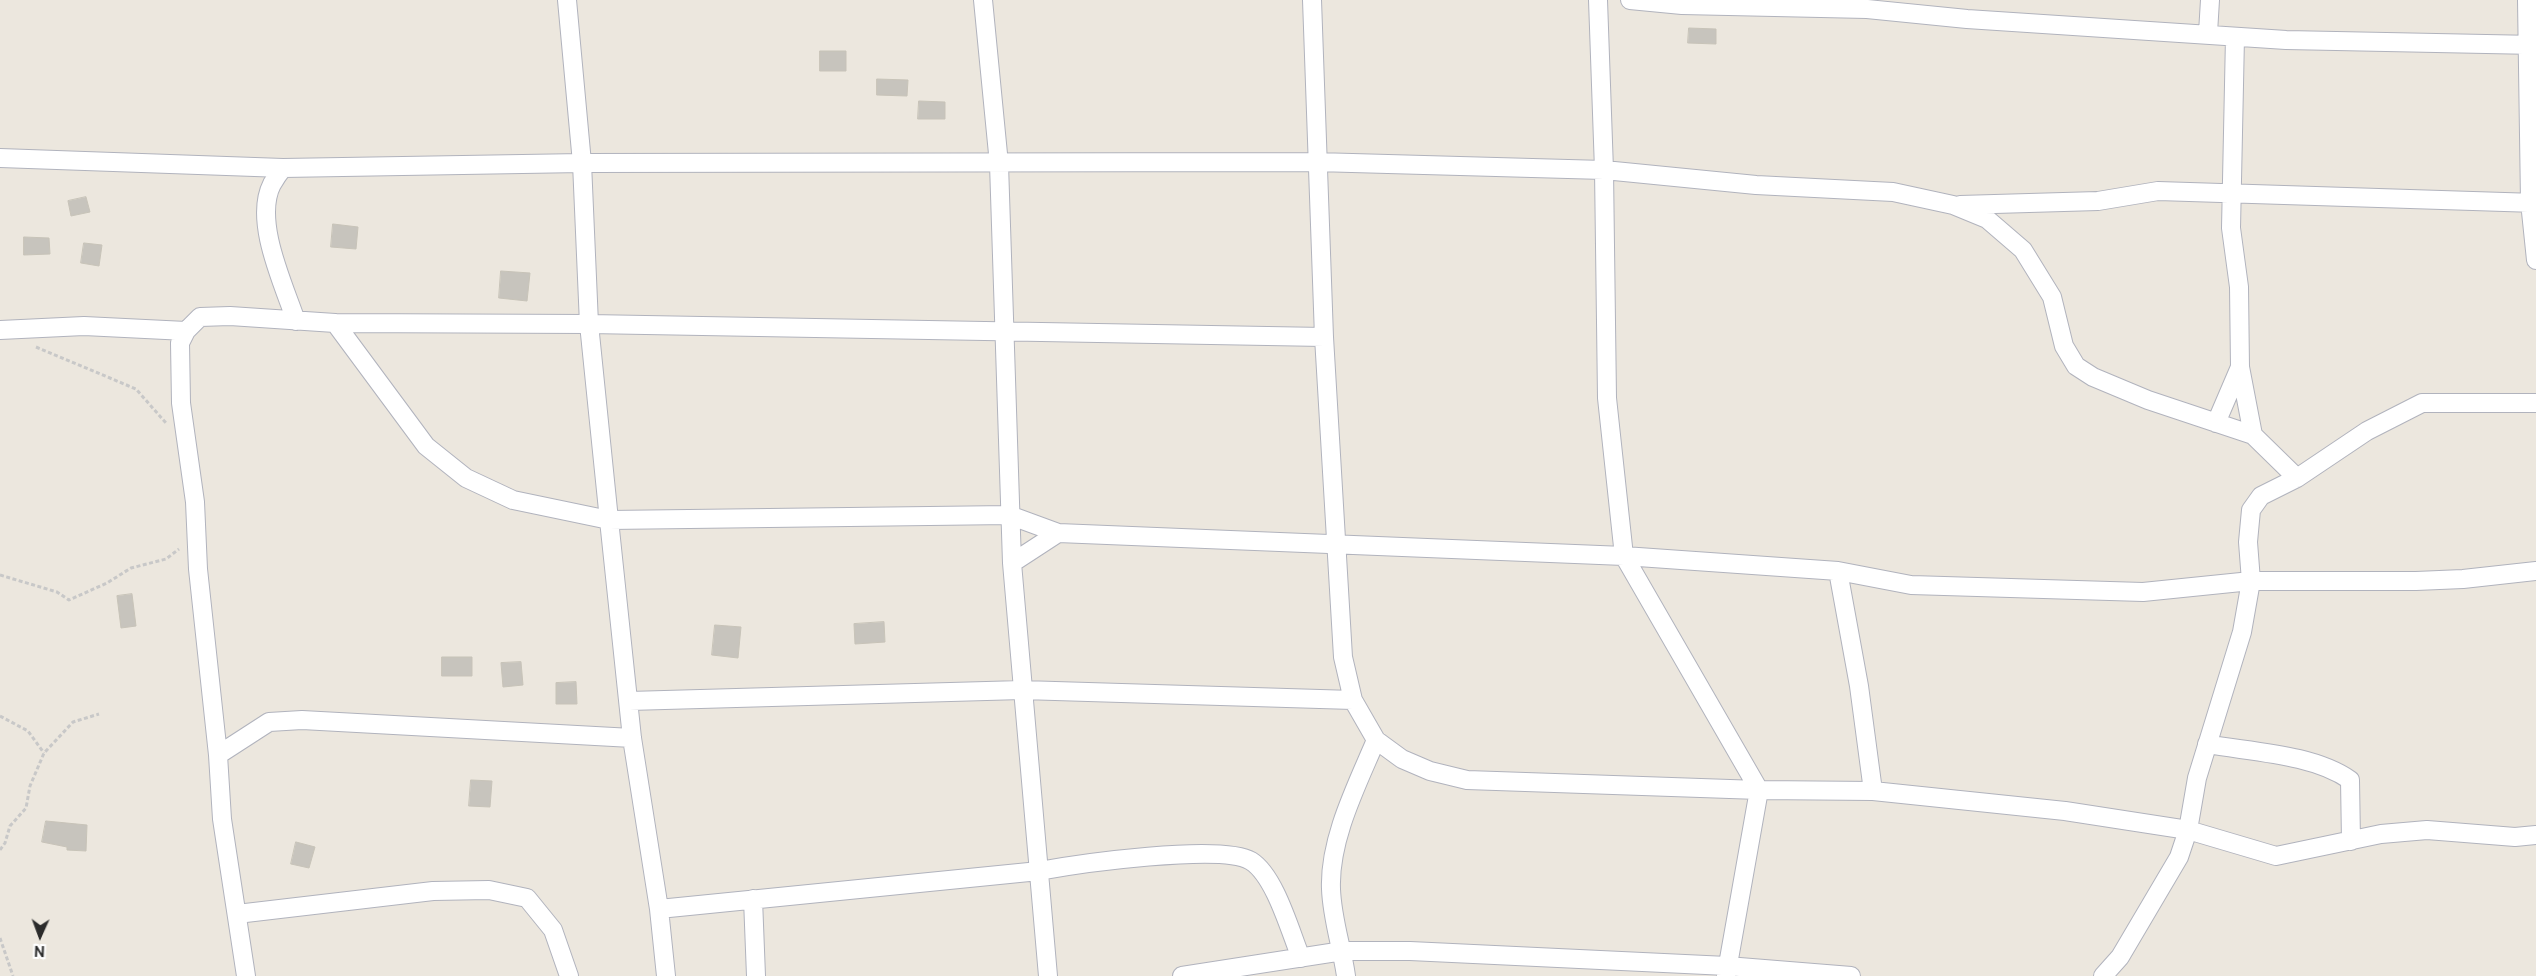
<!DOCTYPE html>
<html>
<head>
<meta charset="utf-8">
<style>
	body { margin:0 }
	#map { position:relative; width:2536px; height:976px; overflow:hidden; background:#ece7de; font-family:"Public Sans",sans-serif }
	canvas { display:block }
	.north { position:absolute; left:15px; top:911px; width:50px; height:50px; -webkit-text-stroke:4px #fff; paint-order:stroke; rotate:182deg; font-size:14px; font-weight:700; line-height:20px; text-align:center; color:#2b2b2b }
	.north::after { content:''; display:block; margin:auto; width:18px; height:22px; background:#2b2b2b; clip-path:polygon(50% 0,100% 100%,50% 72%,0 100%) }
</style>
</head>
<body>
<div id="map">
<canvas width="2536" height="976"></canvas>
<div class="north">N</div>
</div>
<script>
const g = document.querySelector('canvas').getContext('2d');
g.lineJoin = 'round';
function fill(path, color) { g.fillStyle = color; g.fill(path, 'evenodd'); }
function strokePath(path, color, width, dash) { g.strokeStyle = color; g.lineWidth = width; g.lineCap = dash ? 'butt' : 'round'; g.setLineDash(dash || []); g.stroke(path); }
const building = new Path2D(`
	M1689,28l27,1v15l-28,-1z
	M820,51h26v20h-26z
	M877,79l31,1 -1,16 -30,-1z
	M919,101l26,1v17h-27z
	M86,197l4,15 -19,4 -3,-15z
	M333,224l25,3 -2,22 -25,-2z
	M24,237l25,1 1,16 -26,1z
	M84,243l18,2 -3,21 -18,-3z
	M501,271l29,2 -3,28 -28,-3z
	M132,594l4,32 -15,2 -4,-32z
	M884,622l1,20 -30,2 -1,-20z
	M715,625l26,2 -3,31 -26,-3z
	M442,657h30v19h-30z
	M521,662l2,23 -20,2 -2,-24z
	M576,682l1,22h-21v-21z
	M471,780l21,1 -2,26 -21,-1z
	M46,821l41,4 -1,26 -19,-1v-3l-25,-5z
	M296,842l19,5 -6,21 -18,-4z`);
const path = new Path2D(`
	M36,347l100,42 30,34
	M0,575l57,17 12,8 38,-17 24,-15 35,-9 13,-10
	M0,716l28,15 16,22
	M0,850l5,-7 5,-17 16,-18 4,-22 14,-33 29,-31 26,-8
	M0,938l13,38`);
const street = new Path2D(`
	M567,0l15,163 7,161 20,196 23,218 27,171 7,67
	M983,0l16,164 13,399 36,413
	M1312,0l12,337 19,320 10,43 23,40 26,19 28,12 37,9 292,10
	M1598,0l6,170 152,15 137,7 60,13 34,14 36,31 29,47 12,49 12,20 17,11 55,23 105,35 44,43 70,-47 55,-28h114
	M1630,0l52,5 185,4 100,10 319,21 250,5
	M2527,0l3,202 6,58
	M2208,33l2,-33
	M2235,37l-4,191 8,59 1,80 13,68
	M0,158l283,10 299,-5 734,-1 288,8 3,228 17,158 -566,-23 -49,-18 -400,5 -96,-20 -47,-22 -40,-32 -91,-123
	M283,168c-4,5 -8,11 -11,16 -19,37 12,101 24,137
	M1960,205l138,-4 60,-10 378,12
	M0,330l84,-4 102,5
	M2216,423l24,-56
	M1012,563l46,-30
	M1838,571l21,115 14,105
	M629,701l393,-11 331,10
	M2207,744c44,8 106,10 143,36l1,61
	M218,755l51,-33 33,-2 330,18
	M1759,790l-135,-234 214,15 73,14 232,7 108,-11h165l47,-2 73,-8
	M753,899l3,77
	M659,909l380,-38c38,-7 183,-28 212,-10 24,15 39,70 50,97
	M237,914l196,-23 56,-1 38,8 26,32 16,46
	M246,976l-24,-157 -4,-64 -20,-186 -3,-67 -14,-99 -1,-60 6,-12 14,-14 30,-1 105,7 254,1 735,13
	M1182,976l161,-25h67l317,15 124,10
	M1346,976c-4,-29 -14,-57 -15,-87 -2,-50 26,-104 45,-149
	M1726,976l33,-186 114,1 192,20 123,19 88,26 105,-22 46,-4 88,7 21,-2
	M2103,976l17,-19 59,-100 9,-27 9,-52 45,-146 9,-51 -3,-39 3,-32 10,-14 36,-18`);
fill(building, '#c7c4bd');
strokePath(building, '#c7c3b8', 1);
strokePath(street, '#b1b3bd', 20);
strokePath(path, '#c8c8c8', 3, [4, 2.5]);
strokePath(street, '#fff', 18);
</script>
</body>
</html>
